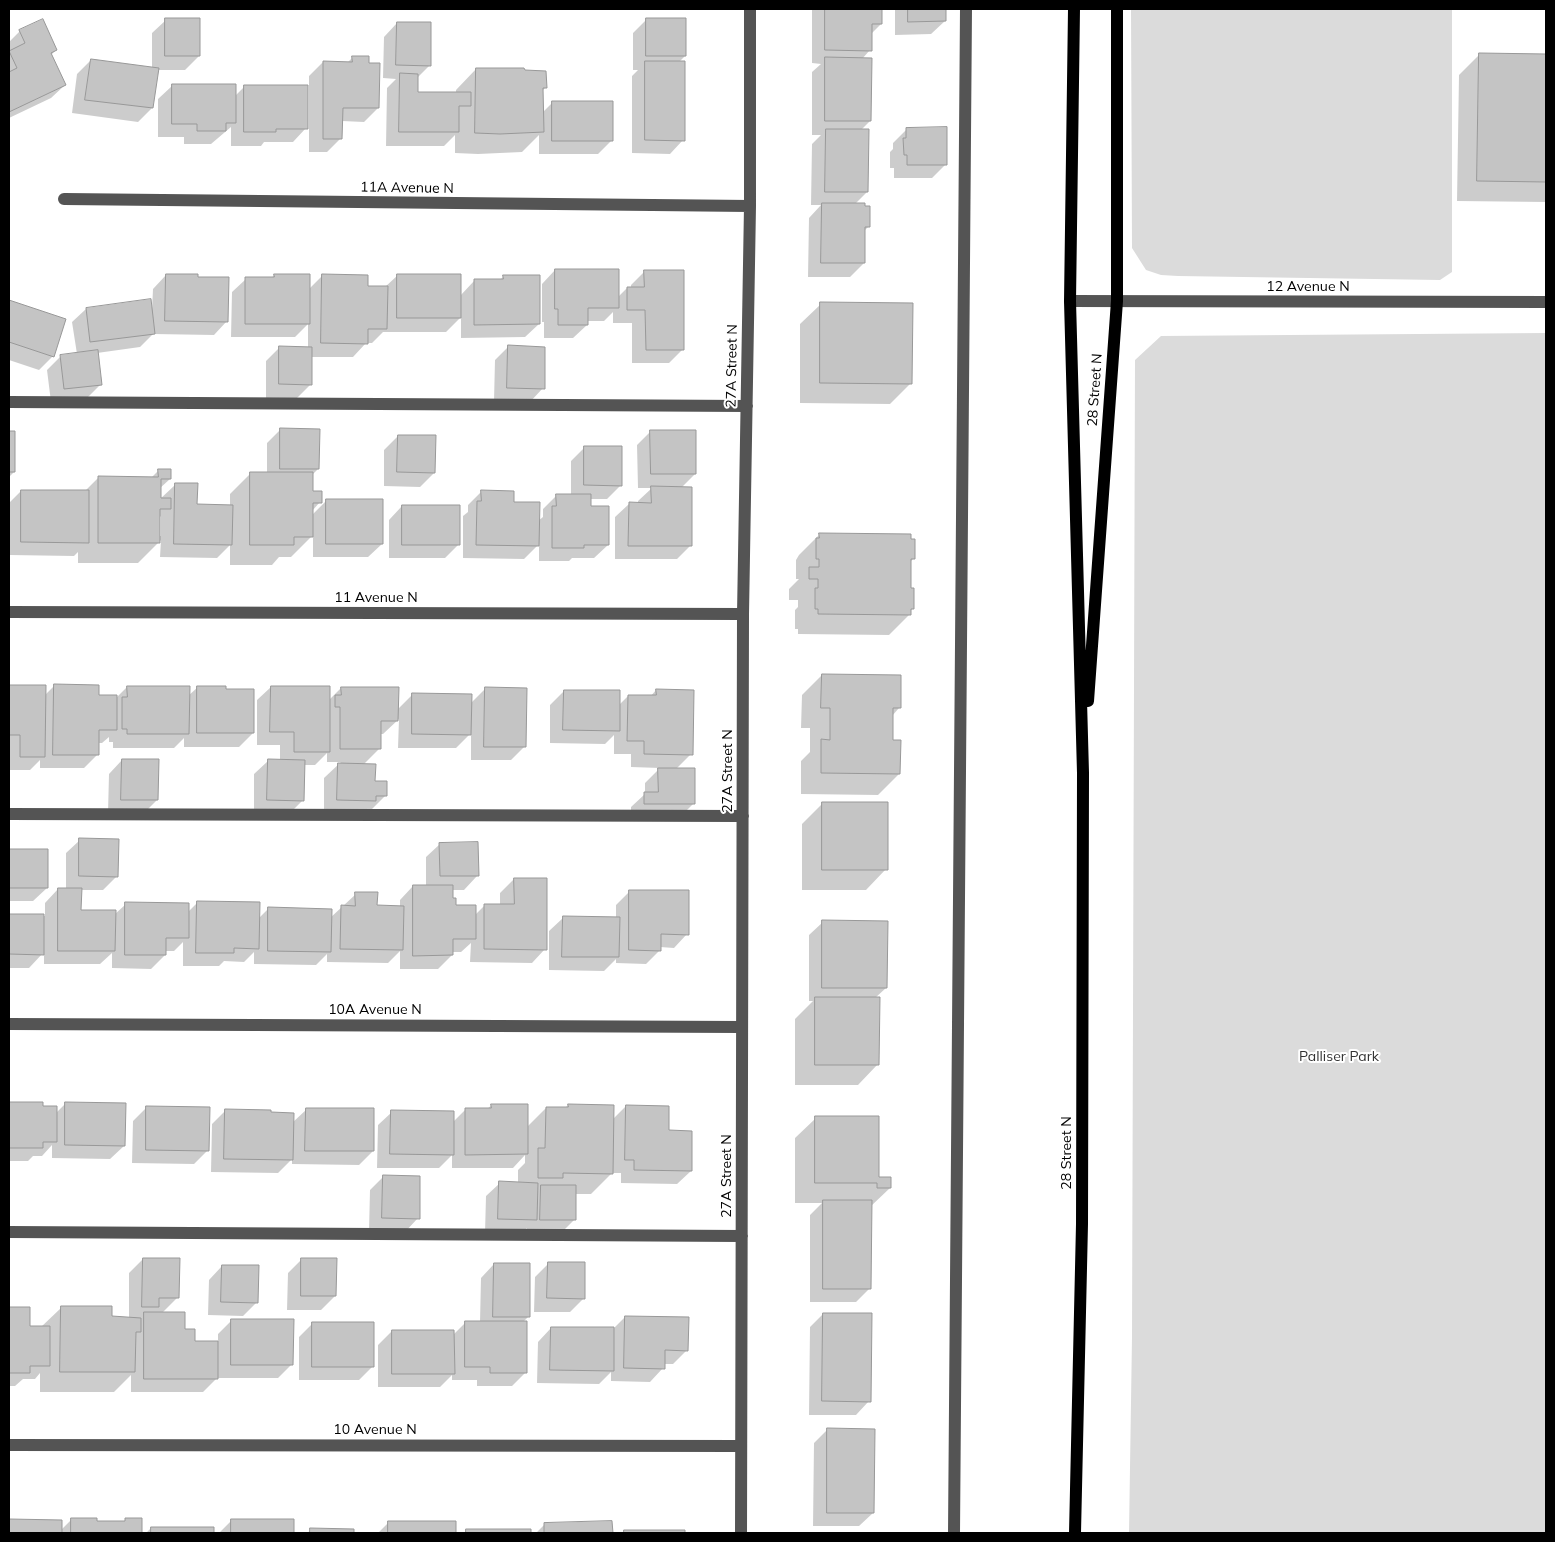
<!DOCTYPE html>
<html>
<head>
<meta charset="utf-8">
<style>
	body { margin:0 }
	#map { position:relative; width:1555px; height:1542px; overflow:hidden; background:#fff; font-family:Mulish,sans-serif }
	canvas { display:block }
	.frame { position:absolute; inset:0; border:10px solid #000; pointer-events:none }
</style>
</head>
<body>
<div id="map">
<canvas width="1555" height="1542"></canvas>
<div class="frame"></div>
</div>
<script>
const g = document.querySelector('canvas').getContext('2d');
g.lineJoin = 'round';
function fill(path, color) { g.fillStyle = color; g.fill(path, 'evenodd'); }
function strokePath(path, color, width, dash) { g.strokeStyle = color; g.lineWidth = width; g.lineCap = dash ? 'butt' : 'round'; g.setLineDash(dash || []); g.stroke(path); }
function label(font, color, halo, rows, align = 'center') {
  g.font = font + ' Mulish,sans-serif'; g.lineWidth = 4; g.setLineDash([]); g.textBaseline = 'middle'; g.strokeStyle = halo; g.fillStyle = color; for (const [text, x, y, turn = 0] of rows) {
    g.save(); g.translate(x, y); g.rotate((+turn || 0) * Math.PI / 180); g.textAlign = isNaN(turn) ? turn : align; if (halo) g.strokeText(text, 0, 0); g.fillText(text, 0, 0); g.restore();
  }
}
const green = new Path2D(`
	M1131,9h321v263l-12,8 -262,-4 -17,-1 -15,-5 -14,-22z
	M1546,333v1200h-417l3,-196 3,-977 26,-24z`);
const shadow = new Path2D(`
	M812,9h69v15l-10,10 -1,16 -8,9 8,62 -9,9 6,62 -12,12 14,22 -5,5v32l-14,14h-42l1,-59 12,-13h-10l1,-61 9,-9h-9v-63l9,-8 -9,-1z
	M895,9h50v12l-14,13 -36,1z
	M647,19l38,37 -6,6 4,78 -13,14 -38,-1v-77l6,-6h-5v-37z
	M166,20l33,36 -14,14h-28l-5,38 -14,14 -66,-9 5,-39 14,-14 61,9v-36z
	M42,21l14,29 -5,5 14,30 -14,13 -42,20v-76l11,-11z
	M397,23l33,42 -13,13v15h39v-3l20,-21 69,19 -3,3v22l11,-11 59,38 -14,14h-59v-19l-17,17 -44,2 -23,-1v-18l-11,11h-58l1,-58 9,-9 -13,-1 1,-41z
	M1480,54l66,1v147l-89,-1 2,-126z
	M352,58l26,50 -14,14 -22,-1 -1,17 -14,14h-18v-76l14,-14 24,1z
	M172,86l63,10 10,-10 61,42 -13,14h-29l-3,4h-30v-19l-20,17h-27v-7h-26v-38z
	M907,129l39,35 -14,14h-38v-10h-4v-16l3,-3v-6z
	M555,270l63,27 9,-9h4v-3l14,-14 38,78 -14,14h-37v-40h-19v-11l-9,9h-17v4l-14,13h-29v-16h-2v-38z
	M166,275l61,46 -13,14 -61,-1 -13,13 -43,6 3,32 -13,13 -36,4 -4,-32 14,-14 16,-2 -5,-32 14,-13 66,1 1,-21z
	M274,275l35,14 13,-13 45,11h18l13,-12 62,21 14,-15h25l4,-4 36,47 -14,13 -64,1v-21l-15,15h-63l-11,11h-6l-13,14h-42v27l-14,14h-31v-37l14,-14 28,1v-24l-13,13h-64l1,-45 14,-13h25z
	M9,301l56,19 -13,37 -13,13 -30,-10z
	M821,304l90,79 -21,21 -90,-1v-79z
	M508,347l35,41 -13,14 -36,-1 1,-41z
	M281,429l37,40 -6,6v17l8,10 -8,9v4l15,-15 55,44 -14,13h-55v-22l-22,22h-12l-7,8h-42v-20l-13,13 -57,-1 1,-17 -23,23h-60v-11l-4,4 -65,-1v-52l12,-12h64l14,-14 52,1 8,-8 11,9 -11,10v11l16,-15 21,20 34,1v-12l21,-21h16v-30zM161,516v20h-3v-17z
	M651,431l44,43 -14,14 9,58 -13,13h-62v-42l14,-13h9v-3l14,-13h-14l-1,-43z
	M9,433h5v39l-5,5z
	M398,436l36,37 -14,14 -36,-1v-36z
	M585,447l36,38 -14,14h-17v8l18,38 -14,13h-22l-3,3h-30v-17l-15,15 -61,-1v-42l5,-4v-7l14,-14 31,12 25,18 5,-4v-8l14,-14h14v-34z
	M402,506l57,38 -14,14h-56v-38z
	M820,534l93,25 -3,3v28l3,18 -3,3v3l-21,21 -91,-1v-5h-3v-19l3,-3v-7h-9v-11l10,-10h-3v-19l3,-5z
	M822,675l77,33 -7,8 -1,25 8,33 -21,21 -77,-1v-33l9,-9v-24h-9l1,-33z
	M9,686h36l-1,10 10,-10 44,10 18,2 11,-11 61,9 10,-9 55,46 -14,14h-55v-9l-10,10h-61v-6h-4v-5l-7,6h-4v11l-14,14h-44v-8l-10,10h-21z
	M271,687l58,13 12,-12 56,22 15,-15 58,9 16,-16 39,58 -14,14h-40v-27l-15,15h-58l1,-29 -16,15h-4v15l-16,16 11,17 12,13 -14,14 -48,5v-36l17,-16h-14v-9l-12,12h-11l-1,35 -14,14h-35v-40l14,-13h12v-16h-23v-45z
	M656,690l35,64 -15,15 18,34 -14,14h-49v-10l14,-13v-11l15,-15 -29,-1v-13h-17v-19l-9,9 -55,-1v-38l14,-14 55,14 9,-9 22,1z
	M122,760l35,40 -14,14 -35,-1 1,-39z
	M823,803l63,66 -20,21h-64v-66z
	M80,840l37,36 -14,14h-23v21l34,4 12,-11 62,8 9,-9 61,16 10,-10 62,9 26,-24 20,13h24v-7l13,-14h13v-29l14,-13 37,32 -13,14h-12v9l3,7 20,9 10,-10h15v-12l14,-14 31,70 -13,14 -62,-1 1,-19 -10,9h-9v3l-14,14h-38v-18l-12,12 -61,-1v-8l-11,11 -62,-1v-12l-10,10 -20,-1 -5,5h-36v-24l-9,9h-9v4l-14,14 -39,-1v-15l-12,11h-56v-12l-15,16h-20v-53l36,1v-13l13,-14h8v-36z
	M9,851h38v37l-14,13h-24z
	M630,891l57,43 -13,14 -14,-1v3l-14,14 -30,-1v-4l-12,12 -55,-1v-39l14,-13h53v-13z
	M823,922l63,66 -11,10 3,66 -20,21h-63v-66l18,-18h-4v-66z
	M9,1103h33v4l13,7 11,-11 58,43 -14,13 -58,-1v-13l-10,11h-9l-5,5h-19z
	M492,1105l34,23 20,-20h19l3,-3 44,15 14,-14 42,25 23,40 -14,13 -56,-1v-10h-9l-21,21h-16v25l-14,14h-34v-5l-5,6 -37,-1 1,-37 14,-13h18v-13l7,-7v-8l-12,13h-61v-13l-13,13h-62l1,-43 14,-13 61,10 13,-13h21z
	M147,1107l61,43 -14,14 -62,-1 1,-42z
	M307,1109l66,42 -14,14 -67,-1v-5l-14,14 -67,-1 1,-48 14,-14 44,4 22,9z
	M816,1118l74,70 -20,19v81l-14,14h-46v-87l12,-12h-27v-65z
	M383,1177l35,41 -13,14h-36l1,-42z
	M143,1259l35,38 -16,16 22,17 10,12h24v-8l14,-14 60,44 -14,14h-61l-14,14h-72v-17l-17,17h-74v-19l-5,6h-12l-8,7h-6v-78h20v19h12l20,-19 50,9h18v-44z
	M302,1259l33,37 -14,14h-34l1,-37z
	M549,1263l35,35 -14,14h-36l1,-35z
	M494,1264l34,53 -5,5 3,50 -14,14h-35v-6h-25v-5l-12,12h-62v-42l14,-14 61,4 13,-13h14l1,-44z
	M222,1266l35,36 -14,14 -35,-1 1,-35z
	M823,1314l46,87 -13,14h-47l1,-88z
	M625,1317l62,33 -14,14h-9l-1,4 -13,14 -39,-1v-9l-12,12 -62,-1 1,-41 13,-14h63z
	M312,1324l61,42 -14,14h-60v-43z
	M827,1430l46,83 -14,13h-46l1,-83z
	M71,1520l25,2h27l3,-2h15v13h-132v-12h51v10z
	M232,1520l61,1 -1,12h-73z
	M389,1522h66v11h-77z
	M611,1522l1,11h-76l9,-9z
	M151,1528h62v5h-67z
	M311,1530h42v3h-46z
	M467,1530l63,1v2h-66z
	M625,1531h59v2h-61z`);
const building = new Path2D(`
	M825,9h57v15h-10v27l-47,-1z
	M908,9h38v12l-38,1z
	M165,18h35v38h-35z
	M646,18h40v38h-40z
	M43,19l14,31 -6,3 15,32 -57,27v-40l8,-4 -8,-17 16,-8 -6,-13z
	M397,22h34v44l-35,-1z
	M1479,53l67,1v128l-69,-1z
	M352,56h17v7h11l-1,45h-36l-1,31h-19v-78l29,1z
	M825,57l47,1 -1,63h-46z
	M91,59l68,9 -6,40 -68,-8z
	M645,61h40v80l-40,-1z
	M476,68h48l1,2 21,1 1,17h-4l1,44 -44,2 -25,-1z
	M400,73l18,1v18h53v14h-12v26h-60z
	M172,84h64v39h-10v8h-29v-7h-25z
	M244,85h64v44h-32v3h-32z
	M552,101h61v40h-61z
	M947,127v38h-40v-10h-3l-1,-17h3v-10z
	M826,129h43l-1,63h-43z
	M822,203h43v3h5v21h-5v36h-44z
	M555,269h64v39h-31v17h-30v-16h-3z
	M644,270h40v80h-38l-1,-40h-18v-23h17z
	M166,274h32v3h31l-1,45 -63,-1z
	M274,274h36v50h-65v-47h29z
	M322,274l46,1v11h20l-1,43h-19v15l-47,-1z
	M397,274h64v44h-64z
	M503,275h37v49l-66,1v-46h29z
	M151,299l4,35 -65,8 -4,-34z
	M9,300l57,19 -12,38 -45,-15z
	M820,302l93,1 -1,81 -92,-1z
	M508,345l37,2v42l-38,-1z
	M279,346l33,1v38l-33,-1z
	M98,350l4,35 -38,4 -4,-34z
	M280,428l40,1 -1,40h-39z
	M650,430h46v44h-45z
	M9,431h6v41h-6z
	M398,435h38l-1,38 -38,-1z
	M584,446h38v40l-38,-1z
	M158,469h13v10h-10v19h10v11h-11v34h-62v-67l60,1z
	M250,472h63v19h9v12h-9v34h-19v8h-44z
	M175,483h23l-1,21 36,1 -1,40 -58,-1z
	M651,486l41,1v59h-64l1,-44 22,1z
	M21,490h68v53l-68,-1z
	M481,490l33,1v11h26l-1,44 -63,-1 1,-44h4z
	M556,494h35v12h18v39h-25v3h-32v-42h4z
	M326,499h57v45h-57z
	M402,505h58v40h-58z
	M819,533l92,1v5h4v20h-4v29h3v21h-3v6l-93,-1v-5h-3v-21h3v-9h-9v-12h10v-8h-3v-21h3z
	M822,674l79,1v33h-8v32h8l-1,34 -79,-1v-34l9,1v-32h-9z
	M54,684l45,1v10h18v35h-18v25h-46z
	M9,685h37l-1,72h-25v-22h-11z
	M127,686h63l-1,48h-62v-5h-5v-32h5z
	M197,686h29v3h28v44h-57z
	M271,686h59v66h-36v-20h-24z
	M341,687h58l-1,34h-17v28h-41v-42h-5v-12h6z
	M485,687l42,1 -1,59h-42z
	M656,689l38,1 -1,65 -49,-1v-13h-17l1,-46h28z
	M564,690h56v41l-57,-1z
	M412,693l60,1 -1,41 -59,-1z
	M122,759h37l-1,41h-37z
	M268,759l37,1 -1,41 -37,-1z
	M338,763l38,1 -1,17h12v15h-11v5l-39,-1z
	M658,768h37v36h-51v-12h14z
	M822,802h66v68h-66z
	M79,838l40,1 -1,38 -39,-1z
	M478,842l1,34h-39l-1,-33z
	M9,849h39v39h-39z
	M514,878h33v72l-63,-1v-45h30z
	M413,885h40v13h3v7h20v34h-23v16l-40,1z
	M58,888h24l-1,22h35l-1,41h-57z
	M629,890h60v45l-28,-1v17l-32,-1z
	M355,892h23l-1,13 27,1 -1,44 -63,-1 1,-44 14,1z
	M197,901l63,1 -1,47 -25,-1v5h-38z
	M125,902l64,1v35h-23v17h-41z
	M268,907l64,2 -1,43 -63,-1z
	M9,914h35v41l-35,-1z
	M563,916l57,1 -1,40h-57z
	M822,920l66,1 -1,67h-65z
	M815,997h65l-1,68h-64z
	M9,1102h34v4h14v36h-14v6h-34z
	M65,1102l61,1 -1,43 -60,-1z
	M491,1104h37v50l-63,1v-47h26z
	M568,1104l46,1 -1,69 -50,-1v5h-25v-30h7l1,-41h22z
	M626,1105l43,1v24l23,1v40l-58,-1v-10h-9z
	M146,1106l64,1 -1,44 -63,-1z
	M306,1108h68v43h-69z
	M225,1109l46,1v2l23,1 -1,47 -69,-1z
	M391,1110l63,1v44l-64,-1z
	M815,1116h64v61h12v11h-14v-5h-62z
	M383,1175l37,1v43l-38,-1z
	M499,1181l39,2 -1,37 -39,-1z
	M541,1185h35v35h-36z
	M823,1200h49l-1,89h-48z
	M143,1258h37l-1,40h-20v9h-17z
	M301,1258h36l-1,38h-35z
	M548,1262h37v37l-38,-1z
	M494,1263h36v54h-37z
	M222,1265h37l-1,38 -37,-1z
	M61,1306h51v10l29,2v14h-5l-1,40h-75z
	M9,1307h21v19h20v40h-20v7h-21z
	M144,1312h41v17h10v12h23v38h-74z
	M823,1313h49l-1,89 -49,-1z
	M625,1316l64,1 -1,34 -23,-1v19l-41,-1z
	M231,1319h63l-1,46h-62z
	M465,1321h62v52h-37v-6h-25z
	M312,1322h62v45h-62z
	M551,1327h63v44l-64,-1z
	M392,1330h62l1,44h-63z
	M827,1428l48,1 -1,84h-47z
	M71,1518h26v3h28v-3h17v15h-71z
	M9,1519l53,1v13h-53z
	M231,1519h63v14h-63z
	M388,1521h68v12h-68z
	M612,1521l1,12h-69v-10z
	M151,1527h63v6h-63z
	M310,1528l44,1v4h-44z
	M466,1529h65v4h-65z
	M624,1530h61v3h-61z`);
const minor = new Path2D(`
	M64,199l686,7
	M1070,301l476,1
	M9,402l738,4
	M9,612l734,2
	M9,814l734,2
	M9,1024l733,3
	M9,1232l733,4
	M9,1445l732,1
	M741,1533l2,-919 7,-408v-197
	M954,1533l12,-1524`);
const major = new Path2D(`
	M1074,9l-4,292 13,472 -1,451 -7,309
	M1088,701l29,-400v-292`);
const streetNames = [
	["11A Avenue N",407,188,1],
	["12 Avenue N",1308,287],
	["27A Street N",732,366,-89],
	["28 Street N",1095,390,-86],
	["11 Avenue N",376,598],
	["27A Street N",728,771,-90],
	["10A Avenue N",375,1010],
	["28 Street N",1067,1153,-90],
	["27A Street N",727,1176,-90],
	["10 Avenue N",375,1430]
];
const parkNames = [
	["Palliser Park",1339,1057]
];
fill(green, '#dbdbdb');
fill(shadow, '#0003');
fill(building, '#c4c4c4');
strokePath(building, '#989898', 1);
strokePath(minor, '#545454', 12);
strokePath(major, '#000', 12);
label('14px', '#000', '#fff', streetNames);
label('14px', '#323232', '#fff', parkNames);
</script>
</body>
</html>
